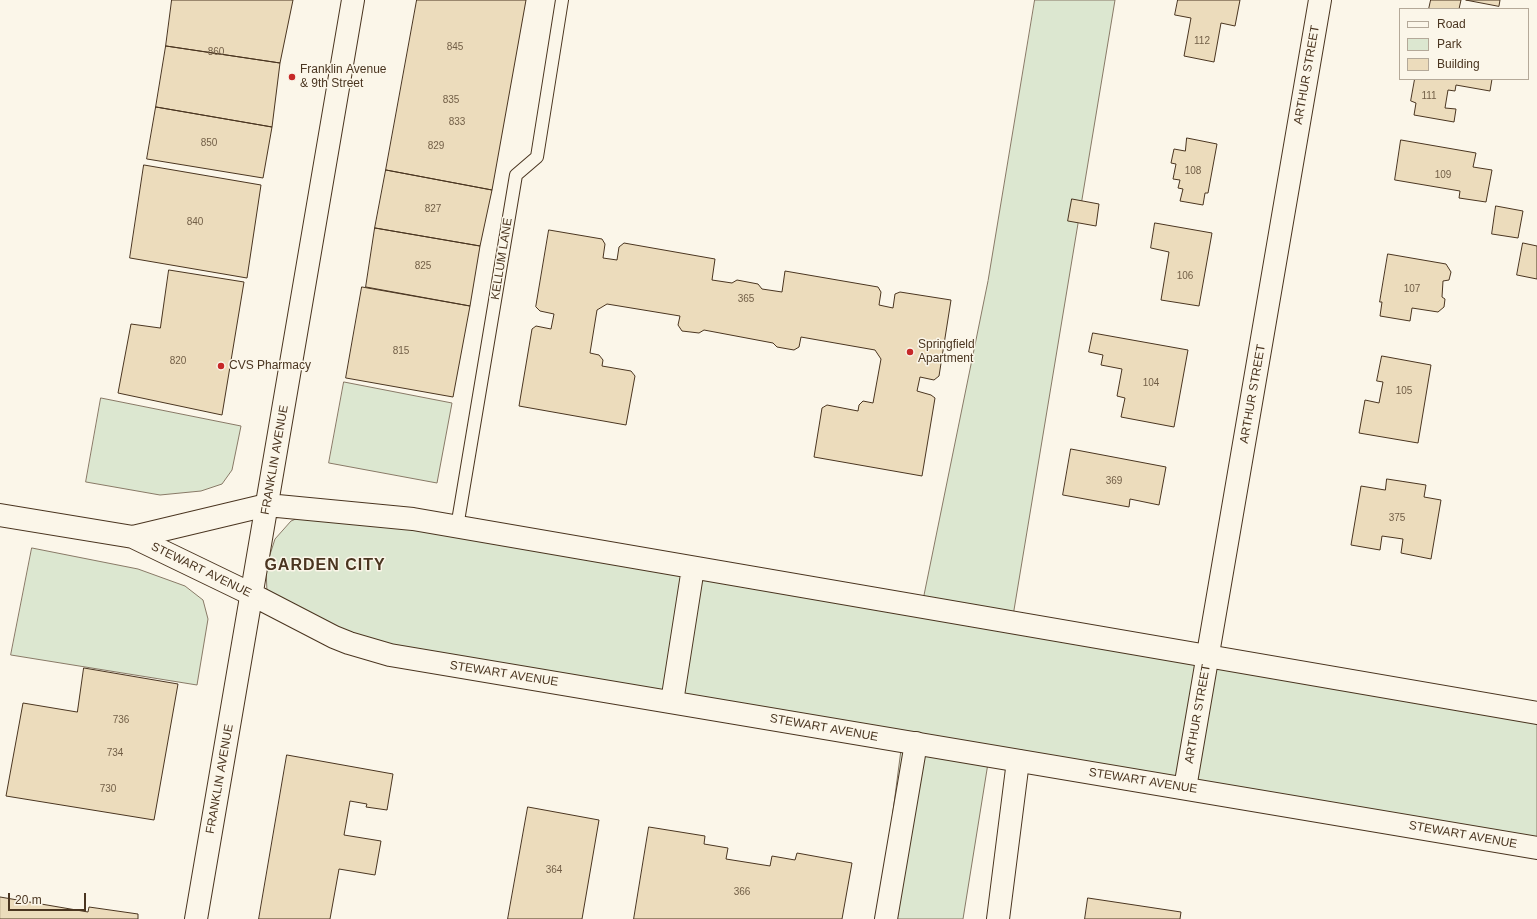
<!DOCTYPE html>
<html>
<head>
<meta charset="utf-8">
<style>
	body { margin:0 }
	#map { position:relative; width:1537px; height:919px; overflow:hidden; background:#fbf6e9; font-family:Arial,sans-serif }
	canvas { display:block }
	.legend { position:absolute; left:1399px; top:8px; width:130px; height:72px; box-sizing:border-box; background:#fbf6e9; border:1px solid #b4a999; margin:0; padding:5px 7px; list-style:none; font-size:12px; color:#4a3520 }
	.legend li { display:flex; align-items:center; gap:8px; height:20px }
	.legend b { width:20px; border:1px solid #b4a999 }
	.scale { position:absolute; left:8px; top:893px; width:78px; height:18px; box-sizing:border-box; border:2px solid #4a3520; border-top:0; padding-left:5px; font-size:12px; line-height:14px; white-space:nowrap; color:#4a3520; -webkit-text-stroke:3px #fbf6e9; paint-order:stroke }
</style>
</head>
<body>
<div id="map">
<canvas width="1537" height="919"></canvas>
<ul class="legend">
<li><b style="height:5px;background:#fbf6e9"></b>Road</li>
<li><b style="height:11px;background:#dce7d0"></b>Park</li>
<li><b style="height:11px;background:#ecdcbc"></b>Building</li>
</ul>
<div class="scale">20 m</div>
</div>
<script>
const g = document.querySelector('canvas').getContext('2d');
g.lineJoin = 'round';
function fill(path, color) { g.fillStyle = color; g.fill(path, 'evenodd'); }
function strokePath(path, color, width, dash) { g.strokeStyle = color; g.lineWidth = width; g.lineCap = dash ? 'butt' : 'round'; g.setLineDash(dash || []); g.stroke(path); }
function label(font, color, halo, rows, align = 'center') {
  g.font = font + ' Arial,sans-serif'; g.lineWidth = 3; g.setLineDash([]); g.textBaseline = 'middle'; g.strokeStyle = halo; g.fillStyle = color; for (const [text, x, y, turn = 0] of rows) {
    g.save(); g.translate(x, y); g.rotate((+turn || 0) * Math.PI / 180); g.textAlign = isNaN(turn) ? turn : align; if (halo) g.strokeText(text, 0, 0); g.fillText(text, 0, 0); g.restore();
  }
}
const green = new Path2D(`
	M1035,0h80l-102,616 524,93v141l-548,-93 -26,162h-84l23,-177 -578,-106 -57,-43 -1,-26 9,-28 16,-18 24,-10 608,89 65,-319z
	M344,382l108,21 -15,80 -108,-20z
	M101,398l140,28 -9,44 -10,14 -21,7 -41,4 -74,-13z
	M32,548l106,21 47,17 18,14 5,19 -11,66 -186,-30z`);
const building = new Path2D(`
	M172,0h121l-13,63 -114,-17z
	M417,0h109l-34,190 -106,-20z
	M1178,0h62l-5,26 -14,-3 -7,39 -30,-6 7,-38 -16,-3z
	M1431,0h30l-2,9h-30z
	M1466,0h34l-1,6z
	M166,46l114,17 -8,64 -116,-20z
	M1415,79h77l-2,12 -34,-6 -1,6 -7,-1 -3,18 11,1 -2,13 -40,-7 2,-12 -5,-2z
	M156,107l116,20 -9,51 -116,-19z
	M1187,138l30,6 -9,49h-3l-2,12 -23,-4 3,-12 -5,-1 2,-8 -7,-1 3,-15 -5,-1 3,-14 11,2z
	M1401,140l75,13 -3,14 19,3 -6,32 -27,-4 1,-7 -65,-11z
	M144,165l117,20 -14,93 -117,-20z
	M386,170l106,20 -12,56 -105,-18z
	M1072,199l27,5 -3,22 -28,-5z
	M1496,206l27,5 -5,27 -26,-4z
	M1155,223l57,10 -13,73 -38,-6 8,-48 -18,-4z
	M375,228l105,18 -10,60 -104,-19z
	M549,230l53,9 3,5 -2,14 14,2 2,-13 5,-4 91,16 -3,21 20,3 5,-3 21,4 4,5 20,3 3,-21 93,16 3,5 -2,13 14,3 2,-14 5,-2 51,8 -12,76 -5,4 -14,-3 -3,14 14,4 4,3 -13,78 -108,-19 8,-49 5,-3 31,6 1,-6 4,-4 10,2 8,-44 -6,-9 -74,-13 -2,10 -5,3 -17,-3 -4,-4 -69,-13 -5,3 -17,-2 -4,-6 2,-9 -73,-12 -10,6 -7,43 9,2 4,5 -1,6 29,5 4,5 -9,49 -107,-19 13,-77 4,-3 15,3 3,-15 -14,-3 -4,-4z
	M1523,243l14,3v33l-20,-4z
	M1388,254l58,10 5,8 -2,8 -6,1 -1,16 3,2 -1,8 -6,5 -26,-4 -2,13 -30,-5 2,-14h-2z
	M169,270l75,12 -22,133 -104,-22 13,-69 29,4z
	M362,287l108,19 -17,91 -107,-19z
	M1093,333l95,17 -14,77 -53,-10 4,-19 -8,-2 5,-27 -21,-4 2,-10 -14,-3z
	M1382,356l49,9 -13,78 -59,-10 6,-33 14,3 4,-21 -6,-1z
	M1071,449l95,18 -7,38 -29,-6 -1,8 -66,-12z
	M1387,479l39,6 -2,12 17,3 -10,59 -30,-6 2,-14 -21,-3 -2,14 -29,-5 10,-59 24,4z
	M84,668l94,16 -24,136 -148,-24 17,-93 54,9z
	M287,755l106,19 -6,36 -21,-3 1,-3 -17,-3 -6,34 37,6 -6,34 -36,-6 -9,50h-71z
	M528,807l71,13 -17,99h-74z
	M649,827l56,9 -1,8 24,4 -2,11 44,7 2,-10 23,4 2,-7 55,10 -10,56h-208z
	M0,897l88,15 1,-5 49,7v5h-138z
	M1088,898l93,14 -1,7h-95z`);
const service = new Path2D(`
	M457,527l59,-352 21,-18 25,-157`);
const minor = new Path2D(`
	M0,515l133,22 118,57
	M133,537l134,-32
	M1185,788l135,-788
	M886,919l30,-176
	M998,919l20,-158`);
const secondary = new Path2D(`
	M267,505l146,14 1124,194
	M251,594l83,43 15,6 41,12 1147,193
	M672,702l21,-134
	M196,919l157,-919`);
const markers = [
	[292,77,4,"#c62828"],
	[910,352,4,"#c62828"],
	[221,366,4,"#c62828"]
];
const numberNames = [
	["112",1202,41],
	["845",455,47],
	["860",216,52],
	["111",1429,96],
	["835",451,100],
	["833",457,122],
	["850",209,143],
	["829",436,146],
	["108",1193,171],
	["109",1443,175],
	["827",433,209],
	["840",195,222],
	["825",423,266],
	["106",1185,276],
	["107",1412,289],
	["365",746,299],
	["815",401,351],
	["820",178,361],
	["104",1151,383],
	["105",1404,391],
	["369",1114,481],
	["375",1397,518],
	["736",121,720],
	["734",115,753],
	["730",108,789],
	["364",554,870],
	["366",742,892]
];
const poiNames = [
	["Franklin Avenue",300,70],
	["& 9th Street",300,84],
	["Springfield",918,345],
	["Apartment",918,359],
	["CVS Pharmacy",229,366]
];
const streetNames = [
	["ARTHUR STREET",1307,75,-80],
	["KELLUM LANE",502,259,-81],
	["ARTHUR STREET",1253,394,-80],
	["FRANKLIN AVENUE",275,460,-80],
	["STEWART AVENUE",201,570,26],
	["STEWART AVENUE",504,674,9],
	["ARTHUR STREET",1198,714,-80],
	["STEWART AVENUE",824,728,10],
	["FRANKLIN AVENUE",220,779,-80],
	["STEWART AVENUE",1143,781,9],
	["STEWART AVENUE",1463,835,10]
];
const districtNames = [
	["GARDEN CITY",325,566]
];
fill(green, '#dce7d0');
strokePath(green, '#887966', 1);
fill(building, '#ecdcbc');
strokePath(building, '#4a3520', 1);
strokePath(service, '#4a3520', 14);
strokePath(minor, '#4a3520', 24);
strokePath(secondary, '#4a3520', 24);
strokePath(service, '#fbf6e9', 12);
strokePath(minor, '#fbf6e9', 22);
strokePath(secondary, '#fbf6e9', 22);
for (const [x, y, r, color] of markers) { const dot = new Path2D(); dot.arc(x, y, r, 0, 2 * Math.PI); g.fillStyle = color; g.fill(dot); strokePath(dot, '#fbf6e9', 1.5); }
label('10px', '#725f47', null, numberNames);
label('12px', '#4a3520', '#fbf6e9', poiNames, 'left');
label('12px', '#4a3520', '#fbf6e9', streetNames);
g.letterSpacing = '1px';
label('bold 16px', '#4a3520', '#fbf6e9', districtNames);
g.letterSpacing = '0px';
</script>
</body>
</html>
